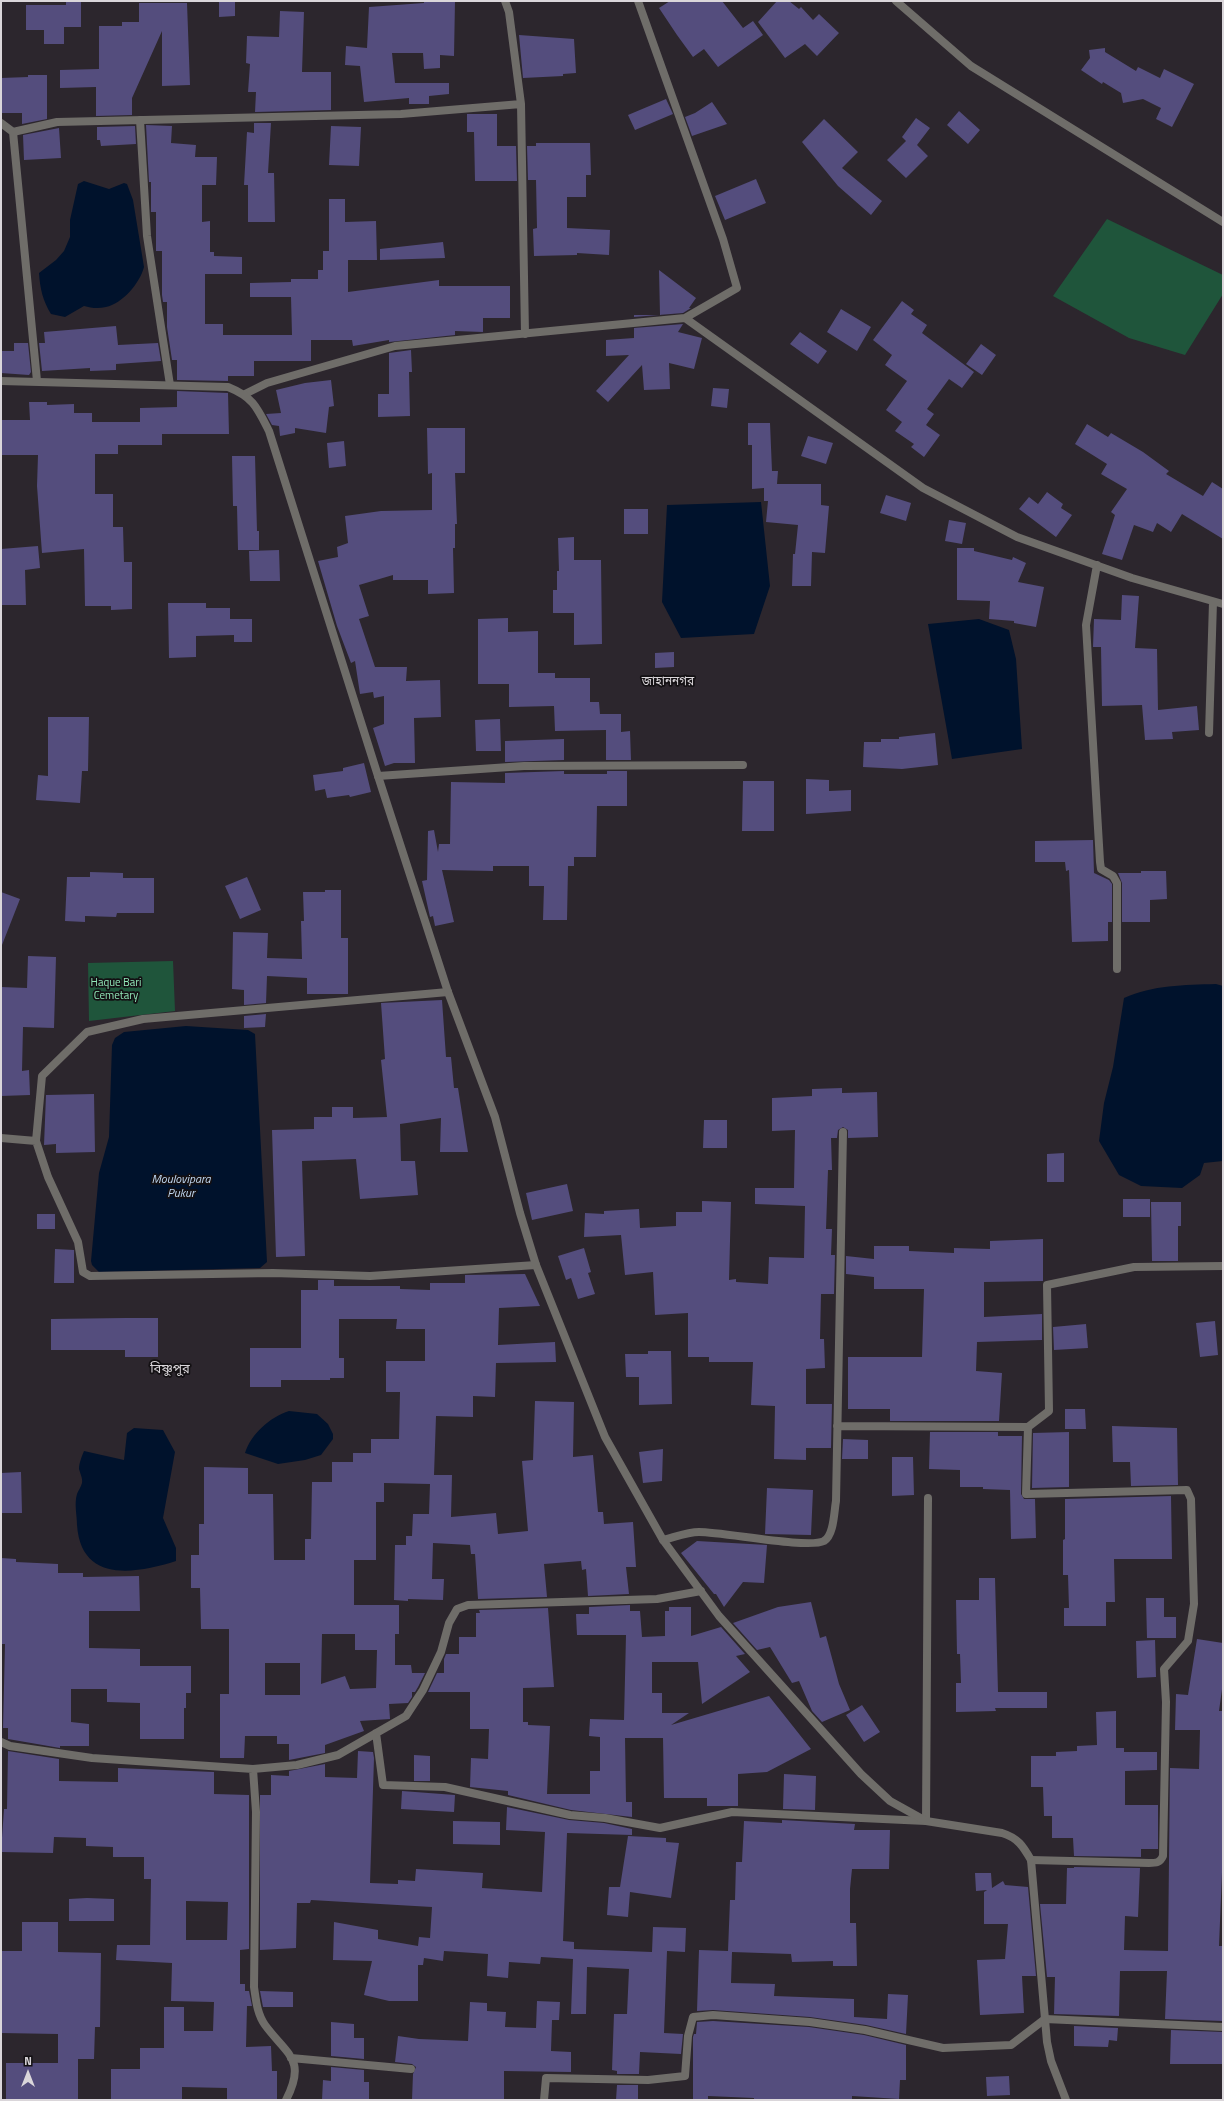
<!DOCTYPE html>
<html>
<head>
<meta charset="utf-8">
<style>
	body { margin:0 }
	#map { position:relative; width:1224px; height:2101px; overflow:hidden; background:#2c262d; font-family:"Titillium Web",sans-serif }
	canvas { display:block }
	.frame { position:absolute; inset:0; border:2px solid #dad6da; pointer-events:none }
	.north { position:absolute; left:8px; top:2053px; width:40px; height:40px; -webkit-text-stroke:3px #131013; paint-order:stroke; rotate:0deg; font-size:11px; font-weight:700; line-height:16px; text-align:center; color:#dad6da }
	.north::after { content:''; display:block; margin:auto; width:14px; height:18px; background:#dad6da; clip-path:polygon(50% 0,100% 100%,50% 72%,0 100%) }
</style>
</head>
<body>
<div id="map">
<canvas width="1224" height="2101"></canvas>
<div class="frame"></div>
<div class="north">N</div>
</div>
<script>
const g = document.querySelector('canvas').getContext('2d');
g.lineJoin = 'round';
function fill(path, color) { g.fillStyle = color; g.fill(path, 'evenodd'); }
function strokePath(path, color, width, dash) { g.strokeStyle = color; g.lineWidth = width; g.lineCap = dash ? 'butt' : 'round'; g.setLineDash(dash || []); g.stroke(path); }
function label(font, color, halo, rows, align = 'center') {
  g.font = font + ' "Titillium Web","Noto Sans Bengali",sans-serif'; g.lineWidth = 3.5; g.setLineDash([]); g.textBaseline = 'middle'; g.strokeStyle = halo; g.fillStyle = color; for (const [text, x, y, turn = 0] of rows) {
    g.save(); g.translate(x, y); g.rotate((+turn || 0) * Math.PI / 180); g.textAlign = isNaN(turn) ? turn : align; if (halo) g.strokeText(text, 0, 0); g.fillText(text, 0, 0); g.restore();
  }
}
const green = new Path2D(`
	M1107,219l116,56v19l-38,61 -56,-17 -76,-42z
	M173,961l2,50 -86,10 -1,-58z`);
const water = new Path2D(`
	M84,181l25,8 15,-6 3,1 6,16 11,67c-4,16 -22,37 -38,40 -8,2 -15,1 -22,-1l-19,11 -14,-3c-8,-13 -11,-25 -12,-41l17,-13 8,-9 6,-14v-17l8,-36z
	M761,502l9,84 -16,48 -73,4 -19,-36 5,-97z
	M979,619l30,11 7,29 6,90 -70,10 -24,-135z
	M1216,984l7,2v175l-19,2 -4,12 -18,13 -41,-2 -22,-11 -20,-34 5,-38 9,-36 11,-69c29,-13 60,-13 92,-14z
	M186,1026l62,4 7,4 12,228 -7,6 -161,4 -7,-7 -1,-4 8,-88 10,-36 3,-92 3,-7 9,-6z
	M289,1411l28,3 11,10 5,10v5l-12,16 -16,5 -27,4 -33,-11c6,-19 25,-36 44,-42z
	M134,1428l29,2 12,22 -12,66 13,30v13c-41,13 -95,22 -99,-36 0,-10 -3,-21 0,-31 1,-3 4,-7 5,-11 1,-4 -2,-10 -3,-14 0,-6 3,-13 5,-18l40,9 3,-27z`);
const building = new Path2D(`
	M66,1h15v26h-17v17h-20v-14h-18v-25h40z
	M219,1h16v15l-16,1z
	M424,1h31l-1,55 -14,-1v13l-16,1 -1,-16h-31l3,30h54v11l-20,2v8h-20v-6l-45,4 -4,-36 -15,-1 1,-19 21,2 2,-41 55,-4z
	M670,1h52l21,27 10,-7 10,14 -45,32 -14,-18 -11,8 -16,-22 -18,-27z
	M777,1h12l10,8 2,-2 12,13 6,-6 20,19 -22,23 -12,-12 -20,14 -27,-36z
	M139,3h48l3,82 -28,1v-55l-30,67v17l-36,1v-29l-36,1v-18l39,-1v-43h23v-4h17z
	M280,11l24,1 -2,60h29v38l-76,2 1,-20h-8l2,-28 -4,-1 1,-27 32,1z
	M519,35l55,4 2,34 -13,1v2l-40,2z
	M1105,48v4l31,19 2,-4 22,11 4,-9 30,15 -22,43 -16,-8 5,-11 -18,-9 -20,4 -2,-10 -18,-11 -1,2 -21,-14 9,-12 -1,-8z
	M28,75h19v44l-25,5v-11h-21v-35l27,-1z
	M666,99l7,15 -38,16 -7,-15z
	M712,102l15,22 -35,12 -7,-19 10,-4z
	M959,111l21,19 -12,14 -21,-19z
	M467,114h30v32h19l1,35h-42l-1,-49h-7z
	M916,118l14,10 -13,17 11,11 -22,22 -19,-18 19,-19 -4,-4z
	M824,119l34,33 -16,16 40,33 -11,14 -33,-29 -36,-44z
	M254,123h17l-3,50h6l1,49h-27v-37h-4l3,-53 7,1z
	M146,125l26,1 -1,17 25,2 -1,12h22l-1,28h-14v37l8,-1v31h4v4l28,1v17h-37v50h18v11h69l-1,-38h-41v-14l41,-1v-3h27v-9h5v-19h6v-52h16v23l31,-1 1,39h-29v32l91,-12v6h71v32h-27v14l-28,-1v4l-66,7v-2l-36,6 -1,-6h-41v21h-57v15h-26v5l-51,-1v-20h-5l-5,-33v-25h-4l-1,-7v-44h-6v-39h-5v-30h-2z
	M135,126l1,18 -35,2 -1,-6h-3v-13z
	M331,126l30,1 -2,39 -30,-1z
	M59,128l2,30 -37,2 -1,-25z
	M536,143h54l1,32h-5v22h-19v31l43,2 -1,25 -32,-2v2l-43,1 -1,-27 4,-1 -1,-48h-8l-1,-34h9z
	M756,179l10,24 -41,17 -10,-24z
	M443,242l2,16 -65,2v-11z
	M659,270l37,28 -7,10h2l-8,5 -49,4v-2h26z
	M902,301l12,9 -3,4 16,11 -5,8 52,39 -12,16 -13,-9 -22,30 7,5 -8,11 14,10 -16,22 -13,-10 3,-3 -19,-13 7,-9 -16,-12 21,-29 -22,-16 7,-10 -19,-15z
	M841,309l30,18 -14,24 -30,-19z
	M683,324l-5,8 24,6 -8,31 -25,-6 1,26 -26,1 -2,-25 -34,37 -12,-11 33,-36 -23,1v-16l28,-2v-10z
	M116,326l2,19 40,-2 3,18 -45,3v6l-26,1v-3l-48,3 -3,-28h6l-1,-11z
	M800,332l27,19 -9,13 -28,-20z
	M14,343h14l3,29 -2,3 -28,-2v-22h13z
	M981,344l15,11 -14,20 -16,-11z
	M411,350l1,22h-3l1,44 -32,1v-23h11v-41z
	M331,380l3,26 -5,1 -3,26 -31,-5v5l-15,3 -1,-10 -7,-1 -6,-11 15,-1 -5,-23 29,-7z
	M713,388l16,1 -2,19 -16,-2z
	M177,391l51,2 1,41h-67v11h-44v9h-23v40h18v33h10l1,35h8v47l-21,1v-4h-26l-1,-57 -42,4 -5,-67 1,-31h-37v-35h29l-1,-18h18v3l27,-1v9h18v9h48v-14l37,-1z
	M748,423h22l2,48h6l-1,13h44v21l8,1 -4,47 -13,-1 -1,34h-19l1,-32h2l3,-29 -32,-3 2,-21h-4v-13l-12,1v-44h-4z
	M1087,424l21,13 3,-4 32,19 26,19 -3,3 37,22 9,-14 11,7v50l-41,-25 -11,18 -14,-9 -4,9 -19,-7 -12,35 -20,-6 13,-39 -4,-3 16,-23 -26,-15 6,-10 -32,-20z
	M427,428h38v45h-10l2,51h-2v24h-2l1,45 -26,1v-14h-35v-5l-34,10 10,31 -10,3 16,48h32l-1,14 34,-1 1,37 -27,1 1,45h-21l-9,3 -12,-38 11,-4v-28l-10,2 -1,-6 -13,2 -5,-33 -4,2 -14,-37 -19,-65 20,-4 -1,-10 11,-4 -3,-27 36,-5 51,-1v-37l-4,1z
	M808,436l25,7 -7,21 -25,-8z
	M344,441l2,25 -17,2 -2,-25z
	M232,456h23l2,75h2v19h-21l-1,-44h-4z
	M1047,492l16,12 -2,4 11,7 -16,22 -37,-28 10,-12 9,7z
	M886,495l25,8 -5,18 -26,-8z
	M624,509h24v25h-24z
	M949,520l17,3 -4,21 -17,-3z
	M574,537v23h27l1,84 -28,1v-32h-21v-23h4v-19h2l-1,-33z
	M38,546l2,22 -15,2 1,35h-25v-56z
	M957,548h17v3l38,9 1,-3 13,6 -8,19 26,5 -8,40 -22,-4v-2l-25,-2 1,-18 -33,-1z
	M279,550l1,31h-30l-1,-30z
	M1122,595l17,1 -4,52 22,1 1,61 39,-4 2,24 -27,2 1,7 -28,1 -3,-35 -40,1 -1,-59h-8l1,-28 27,1z
	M168,603h38v5h24v11h22v23h-18v-7l-38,1v21l-27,1z
	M508,618v14l30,-1v42h17v5h35v24h9l1,12h21v18l9,-1 1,29h-25v-30l-51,1 -1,-25 -45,1v-23h-31v-65z
	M674,652v15l-19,1v-15z
	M48,717h41l-1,54h-6l-2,32 -44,-3 2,-25 10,1z
	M500,719l1,32h-25l-1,-31z
	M935,733l3,32 -36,4 -39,-2 1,-25h17v-3h18v-2z
	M564,739v21l-59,2v-21z
	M364,763l7,29 -21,5 -1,-2 -22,3 -2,-9 -10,2 -2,-16 30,-4v-3z
	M564,771v3h43v-3h20v35h-30l-1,51h-22v9h-6l-1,54h-24l1,-34h-15v-20h-36v5l-51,-1 12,52 -19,4 -2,-10 -3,1 -8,-36 5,-1 1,-49 6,-1 4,22 1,-8h11l1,-62 54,1v-10z
	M806,779l23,1v11l22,-1v21l-45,3z
	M743,781h31v50h-32z
	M1093,840l1,33 15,7 3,4v38h-4v19l-36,1 -3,-72 -3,1 -1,-9h-30v-21z
	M1141,871h25l1,28 -17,1v22h-28v-39l-4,-10h23z
	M90,872l33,1v5h31v35h-37l-1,4 -31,-1v6l-20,-1 2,-44h23z
	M247,877l14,33 -21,9 -15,-33z
	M325,890h16v48h7v56h-41v-16l-40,-2 -1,27 -22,2v-15l-12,-1 1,-57 35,1 -1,25 35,1 -1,-38h3l-1,-29h22z
	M1,892l19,7 -18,46h-1z
	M28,956l28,1 -2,71 -31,-1 -1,44 7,-1 1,25 -29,1v-109l26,1z
	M442,1000l4,57h5l3,31h4l10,64h-28l1,-34 -41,6 1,37h14l3,34 -58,4 -4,-40 -54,2 3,95 -29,1 -4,-127 42,-1v-12h18v-10h21v11l34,-1 -6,-57 4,-1 -4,-56z
	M266,1014l-1,13 -21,1v-12z
	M842,1088v5l35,-1 1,45 -30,1v-8l-5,-3 -5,3 -1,8h-6l1,32h-4l-2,59h6l-1,26h4l-1,39h-13l-1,45h4l1,29 -19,1v35h26l-1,44h-25v12l-32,-1 1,-53 -24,-1 2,-43h-44v-5h-21v-44l-33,2 -2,-43 -28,3 -4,-40 -37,2 1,-24 19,1v-3l35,-2 1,19 36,-2v-14h26v-11l29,1 -2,78 7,-1v3l32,2 1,-27 35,1 1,-52 -50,-2v-16h39l1,-58 -23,1v-33l40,-2v-7z
	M94,1094l1,58 -39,1v-9l-12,1 2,-50z
	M704,1120h23v28h-24z
	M1064,1153v29h-17v-28z
	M567,1184l6,27 -41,9 -6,-27z
	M1123,1199h27v18h-27z
	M1151,1202h30v24h-3v35h-26z
	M37,1214h18v15h-18z
	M1043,1239v42l-59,1v35l58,-3v26l-65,2 -1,29 26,2 -3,48h-109v-12h-42v-52h74l2,-68h-50v-12l-28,-3v-18l28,3v-13h35v5l45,2v-5l36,1v-8z
	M584,1248l7,24 -3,1 7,21 -17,5 -7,-21 -5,2 -8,-24z
	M55,1249l19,1v33h-20z
	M525,1274l15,32 -41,2 -1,37 57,-3 1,20 -60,1 -1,34 -22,-1v21l-37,-1 -2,59h18l-1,42 45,-4 2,21 30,-3 -6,-70 11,-1 2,-59 39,1 -1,55 20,-2 5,57h5l1,12 29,-2 3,45h-10l3,27 -41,2 -2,-27 -4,1 -1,-9 -37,3 3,33 -69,2 -3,-45h-4l-1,-9 -37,-2 -1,36h12l-1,21 -35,-1v2l-14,-1 1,-55h11v-9h6l1,-22h16l1,-30 -46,-1v19h-8v58h-22v45h45v29h-4v31h16l1,8h13l-7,14 -3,5h-3v5l-4,6 -19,1 1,15 -30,2 4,10 -39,14v8l-36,7v-16h-12v-8h-32l-1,22h-24v-64h9v-65h-28l-1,-41h-9v-33h8v-31h5v-57l44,1v26h25l1,66h31v-21h6l1,-57h20v-20h21v-9h18v-14h28l1,-47h-14v-31h39v-32h-29l1,-10h-58v39h5v20h-14v2h-49v7h-31v-39h51v-58h17v-10h16v6h66v3l30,1v-7h35v-8zM322,1634h33v16h22l-1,38 -26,1 -5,-13 -24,8zM265,1663h35v32h-35z
	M125,1318h33v39h-33v-7h-74v-31z
	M1215,1321l3,34 -18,2 -4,-34z
	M1086,1324l2,24 -34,2 -1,-23z
	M648,1351h23l1,53 -33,1v-28h-13l-1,-23h23z
	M1065,1409h20l1,20h-21z
	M1112,1426l65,2 1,57 -47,1 -1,-24h-17z
	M930,1432h68v4h24l-1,58 3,5h11l1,39 -25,1 -1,-49 -27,-1v-2h-23v-17l-31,-1z
	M1069,1432v55l-37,1 1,-55z
	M843,1439l25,1v19h-26z
	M663,1449l-1,32 -19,2 -4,-31z
	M892,1457h21l1,38 -22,1z
	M21,1472l1,41h-21v-40z
	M767,1488l46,2 -2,45 -46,-1z
	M1171,1496l1,63h-58l1,43h-9v24h-42v-18h5l-1,-33h-5v-35l2,-1v-40z
	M697,1541l70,4 -3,38 -21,-1 -19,25 -8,-13h-2l-33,-41z
	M1,1558l15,1v3l42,2v9h25v4l56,-1 1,35h-51v37l51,1v17h51v27h-5v15h-2v31h-44v-36l-33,-1v-13h-36v33l18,2v22h-29v2l-52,-9v-11h-5l2,-84h-4z
	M979,1578h16l3,114h49v16h-52l1,3 -40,1v-29h5l-1,-29h-3l-1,-54h23z
	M1146,1598h18v19h12v21h-29z
	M811,1602l9,36 6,-2 13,48 11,26 -28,12 -10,-11 -13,-30 -7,2 -22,-36 -13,3 -24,-27 45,-16z
	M630,1605v6h10l2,26 23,-1v-25h4v-4h22v29l30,-9 24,27 -9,2 14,16 -48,32 -4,-42h-46v31h10v20h27l-18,12 98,-29 42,53 -44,23 -29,2v32h-31v-8h-43l-1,-60h-38l1,64h6v15l-61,-7 -63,-15v-4l-38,-4 1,-29 17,1 1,-30h-19v-37h-42l9,-19h7v-14l2,-5h13v-17h17v-24h4l-1,-3 69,-2 6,79 -31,1v34h5v3l22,1 -3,68h43v-23h10v-34l-11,-1 1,-17 34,1 2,-85h-49l-1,-21h13v-7z
	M1197,1639l26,4v39l-4,29h4v137l-4,98h4v75l-58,-2 2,-48h-47l-1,45 -65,-2 1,-37h-8l-7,-73h26l1,-36h7v-1l66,1 -2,49 -13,-1 -1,34 44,1 2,-183 29,1 1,-39h-25l1,-36 12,1z
	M1155,1640l1,37 -19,1 -1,-37z
	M862,1705l18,27 -16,10 -18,-27z
	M1116,1711v37h8v4h33v18l-32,1v34h33v44h-17v8l-67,-1 -1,-18h-21v-22h-8l-1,-29h-12v-31h25v-4l21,-1v-5l20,-1 -1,-33z
	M8,1751l51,8v22l59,1v-14l96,4v22l35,1v154l-9,1v34h5v7h4l3,15h-5l-1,41 25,-1 1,25h5v29h-50v-12l-45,-1v13h-71v-31h29v-21h24v-41h20v24h29l1,-29 -43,-1 1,-38 -56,-3 1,-15h33l1,-66h-7v-22h-31v-10l-27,-1v-8l-32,-1 -1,16 -52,-1 3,-43h3zM186,1901l42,1 -1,38h-41z
	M358,1751l15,1 1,6 -4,125 28,1v-4l17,1 1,-12 67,4 -1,15 60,4 3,-60 -39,-2 1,-23 62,13 35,3 28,6v6l-65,-2 -4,108 11,1v7l78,3 1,-25 33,1 -1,24 -18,-1 -3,82 19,1 -2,20 -41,-2 -1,22h-22v-3l-5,-1 2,-56h13l2,-45 -42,-2 -1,47h-15l2,-55 -32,-2 -1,7 -31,-2 -1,16 -21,-2 1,-22 -44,-3 -1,10 -19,-3 -1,7h-5v36h-29l-25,-6 8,-34 -39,-1 1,-38 44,8v9l40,7 1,-9 11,1 2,-31 -121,-7 -1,3h-13l-1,45 -36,2v-155h11v-20l18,1v-5l36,-7v13l32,1z
	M414,1755l16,1v25h-16z
	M784,1774l32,2 -1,34 -32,-1z
	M402,1791l53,4 -1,17 -53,-3z
	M782,1820l73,4 -1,6h36l-1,39h-37l-2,20v34h6l1,43h-24v-5l-41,1 -1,-8 -59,-2 -1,31 44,1 -1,12 80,3v18l33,2 1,-25 20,1 -2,39 -40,-9 -56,-8 -97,-7 -16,1 2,-61 29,1 2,-51h5l1,-38h6l2,-41 38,2z
	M453,1821l47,1v23l-47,-1z
	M628,1836l38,2v4l13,1 -8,55 -41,-6 -2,25 -21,-2 2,-28h11z
	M975,1873h16l1,15 11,-7 2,4 23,2 8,89h-14l2,37 -44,2 -3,-55 28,-1 3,-35h-24v-32l3,-2 -11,1z
	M87,1898l27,1v22h-45v-22z
	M22,1922h36v30l43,1 -1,74h-5l-1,32h-16v41h-72v-37h52v-29l-57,-1v-82h21z
	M260,1991l33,1v15h-30z
	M537,2001l23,1 -1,18h-7l-1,31 20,1v20l-67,-1v29h-92l1,-26 3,-7 -4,-3 -17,-2 3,-26 21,3 49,2 2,-39 17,1v8l19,1 -1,15 31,1z
	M713,2021l96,6 55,8 42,10v35h-6l-1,19 -47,-3v4h-98v-2l-46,-2v4h-15v-63l1,-3h2l1,-12z
	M331,2022l23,2v14h10v21l-33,-3z
	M1074,2026l44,2 -1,13 -8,-1 -1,7 -34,-1z
	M1171,2030l52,2v32h-53z
	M331,2067l33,3v12h5v18h-47l1,-20 8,1z
	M1009,2076l1,19 -23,1 -1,-19z
	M617,2085h21v15h-22z`);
const minor = new Path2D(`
	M505,1l4,11 12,92 4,230
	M638,1l85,238 14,49 -52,30
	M140,120l7,116 23,149
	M1,123l12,9 24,249
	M13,132l44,-10 344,-8 120,-10
	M245,394l22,-11 128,-37 290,-28 238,170 94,49 115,41 91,26
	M1097,565l-11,60 14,237 1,7 12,7 4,7v86
	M1209,733l4,-131
	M378,776l146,-10 219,-1
	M448,992l-305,27 -56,13 -45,44 -6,65 12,36 30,65 5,30 7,4 183,-3 97,3 166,-11
	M1,1138l35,3
	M837,1426l191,1
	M663,1540c12,-3 25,-8 36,-8 25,0 109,17 125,9 10,-6 10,-29 12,-40l7,-369
	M376,1733l7,52 62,2 125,28 35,3 55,10 72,-16 194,9 2,-323
	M1,1742l9,4 82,12 161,11 44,-4 41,-10 68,-39 17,-26 18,-38 8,-29 8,-14 11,-4 189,-6 44,-8
	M253,1769l3,43 -2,175c2,13 3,27 11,38 22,30 42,34 21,75
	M1031,1860l118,3c7,0 11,0 14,-7l3,-154 -2,-33 24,-28 6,-37 -3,-105 -4,-9 -161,4 2,-67 21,-16 -2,-126 87,-18 89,-1
	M291,2058l120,11
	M544,2100l2,-22 102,2 37,-4 3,-40 5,-19 20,-2 97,7 55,8 78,18 68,-3 34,-26 178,8`);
const tertiary = new Path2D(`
	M896,1l75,65 252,156
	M1,381l227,6c25,10 29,20 41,44l109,345 70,216 47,125 25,96 16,52 69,172 58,103 56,76 142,158 29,27 36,20 76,12c16,5 21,13 29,27l16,182 4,19 15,39`);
const parkNames = [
	["Haque Bari",116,983],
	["Cemetary",116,996]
];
const neighbourhoodNames = [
	["জাহাননগর",668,682]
];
const waterNames = [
	["Moulovipara",181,1180],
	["Pukur",181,1194]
];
const quarterNames = [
	["বিষ্ণুপুর",170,1370]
];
fill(green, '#1f553b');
fill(water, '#00122c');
fill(building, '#544d7d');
strokePath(minor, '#6f6d69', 8);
strokePath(tertiary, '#6f6d69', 8);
label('11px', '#92e8b9', '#131013', parkNames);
label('12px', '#dad6da', '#131013', neighbourhoodNames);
label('italic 12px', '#c1d8f2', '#131013', waterNames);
label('13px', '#dad6da', '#131013', quarterNames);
</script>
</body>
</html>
